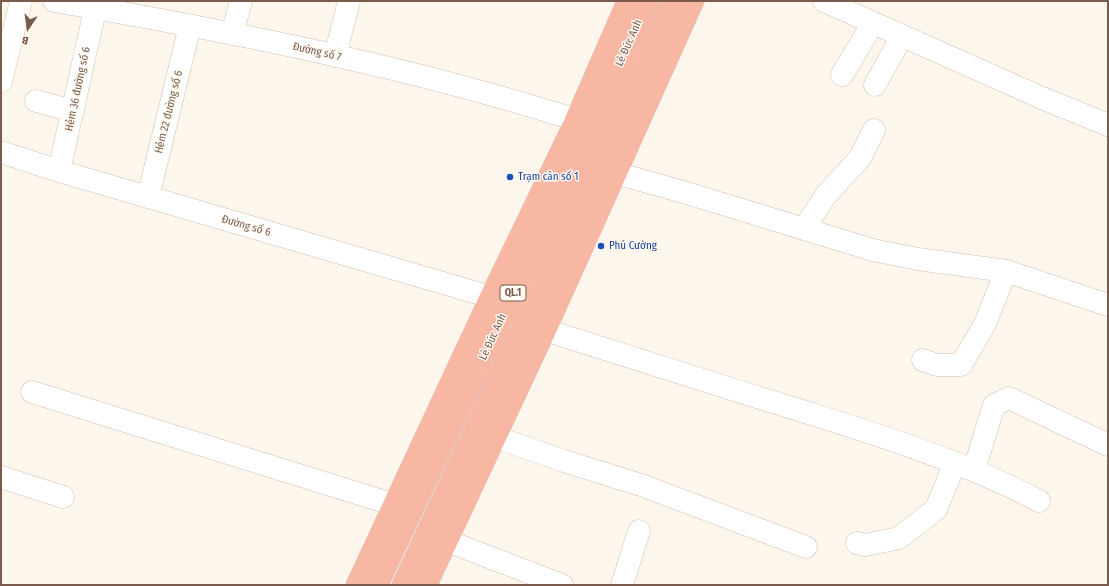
<!DOCTYPE html>
<html>
<head>
<meta charset="utf-8">
<style>
	body { margin:0 }
	#map { position:relative; width:1109px; height:586px; overflow:hidden; background:#fdf6ec; font-family:"Fira Sans Condensed",sans-serif }
	canvas { display:block }
	.frame { position:absolute; inset:0; border:2px solid #7a5c4d; pointer-events:none }
	.north { position:absolute; left:8px; top:8px; width:40px; height:40px; -webkit-text-stroke:3px #fffaf3; paint-order:stroke; rotate:193deg; font-size:11px; font-weight:700; line-height:16px; text-align:center; color:#7a5c4d }
	.north::after { content:''; display:block; margin:auto; width:14px; height:18px; background:#7a5c4d; clip-path:polygon(50% 0,100% 100%,50% 72%,0 100%) }
</style>
</head>
<body>
<div id="map">
<canvas width="1109" height="586"></canvas>
<div class="frame"></div>
<div class="north">B</div>
</div>
<script>
const g = document.querySelector('canvas').getContext('2d');
g.lineJoin = 'round';
function strokePath(path, color, width, dash) { g.strokeStyle = color; g.lineWidth = width; g.lineCap = dash ? 'butt' : 'round'; g.setLineDash(dash || []); g.stroke(path); }
function label(font, color, halo, rows, align = 'center') {
  g.font = font + ' "Fira Sans Condensed",sans-serif'; g.lineWidth = 3; g.setLineDash([]); g.textBaseline = 'middle'; g.strokeStyle = halo; g.fillStyle = color; for (const [text, x, y, turn = 0] of rows) {
    g.save(); g.translate(x, y); g.rotate((+turn || 0) * Math.PI / 180); g.textAlign = isNaN(turn) ? turn : align; if (halo) g.strokeText(text, 0, 0); g.fillText(text, 0, 0); g.restore();
  }
}
const minor = new Path2D(`
	M54,1c181,31 363,67 538,124
	M824,1l218,97 66,27
	M232,34l9,-33
	M335,56l14,-55
	M842,75l31,-52
	M1,81l20,-80
	M875,85l27,-49
	M36,101l37,10
	M1,152l58,19 432,126
	M598,168l92,26 183,56 45,9 88,12 102,34
	M59,171l38,-170
	M148,197l42,-171
	M804,229l22,-34 34,-37 14,-28
	M545,330c84,27 169,54 254,80 82,26 164,51 240,91
	M923,360l14,5h24l24,-41 21,-53
	M32,392l363,113
	M495,437l69,24 77,24 165,62
	M974,470l20,-65 15,-7 99,47
	M1,477l62,20
	M447,541l115,44
	M857,543l8,2 34,-7 37,-29 19,-46
	M622,585l17,-54`);
const highway = new Path2D(`
	M357,585l134,-288 83,-172 54,-124
	M377,585l215,-460 56,-124
	M403,585l270,-584
	M426,585l119,-255 148,-329`);
const markers = [
	[510,177,4,"#1a4fb4"],
	[601,246,4,"#1a4fb4"]
];
const shields = [
	[513,293,26]
];
const shieldNames = [
	["QL.1",513,293]
];
const streetNames = [
	["Lê Đức Anh",629,43,-66],
	["Đường số 7",317,52,13],
	["Hẻm 36 đường số 6",78,89,-78],
	["Hẻm 22 đường số 6",169,112,-76],
	["Đường số 6",246,226,16],
	["Lê Đức Anh",493,337,-65]
];
const transitNames = [
	["Trạm cân số 1",518,177],
	["Phú Cường",609,246]
];
strokePath(minor, '#d1beb0', 23);
strokePath(highway, '#dad1cd', 23);
strokePath(minor, '#fff', 22);
strokePath(highway, '#f7b7a3', 22);
for (const [x, y, r, color] of markers) { const dot = new Path2D(); dot.arc(x, y, r, 0, 2 * Math.PI); g.fillStyle = color; g.fill(dot); strokePath(dot, '#fffaf3', 1.5); }
for (const [x, y, w] of shields) { const box = new Path2D(); box.roundRect(x - w / 2, y - 8, w, 16, 3); g.fillStyle = '#fffaf3'; g.fill(box); strokePath(box, '#7a5c4d', 1); }
label('bold 10px', '#7a5c4d', null, shieldNames);
label('11px', '#7a5c4d', '#fffaf3', streetNames);
label('11px', '#164399', '#fffaf3', transitNames, 'left');
</script>
</body>
</html>
